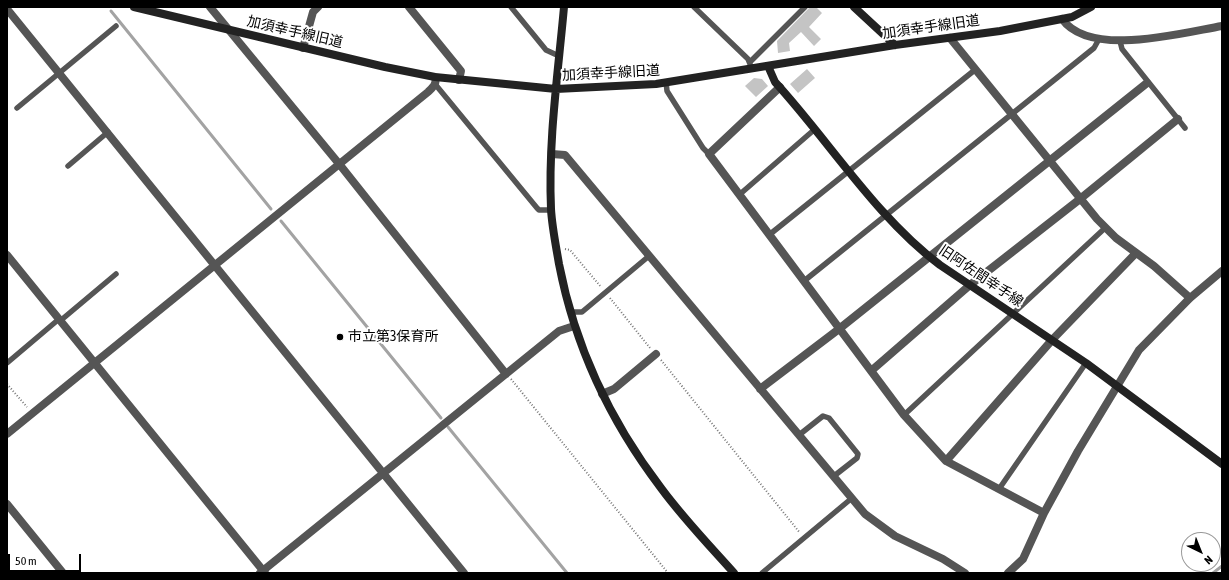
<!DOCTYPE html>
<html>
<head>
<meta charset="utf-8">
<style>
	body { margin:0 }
	#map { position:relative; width:1229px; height:580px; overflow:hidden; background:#fff; font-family:"Asap Condensed",sans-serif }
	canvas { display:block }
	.frame { position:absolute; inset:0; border:8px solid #000; pointer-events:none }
	.north { position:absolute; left:1181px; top:532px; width:40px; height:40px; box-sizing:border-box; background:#fff; border:1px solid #999; border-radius:50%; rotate:137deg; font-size:11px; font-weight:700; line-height:16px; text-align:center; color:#000 }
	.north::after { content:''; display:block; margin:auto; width:14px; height:18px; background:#000; clip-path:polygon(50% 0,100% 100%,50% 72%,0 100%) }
	.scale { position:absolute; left:8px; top:554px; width:73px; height:18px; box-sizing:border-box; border:2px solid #000; border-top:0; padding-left:5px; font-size:12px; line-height:14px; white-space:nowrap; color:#000; -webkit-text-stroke:3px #fff; paint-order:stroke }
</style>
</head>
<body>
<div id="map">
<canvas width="1229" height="580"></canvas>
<div class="frame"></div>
<div class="north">N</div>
<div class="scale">50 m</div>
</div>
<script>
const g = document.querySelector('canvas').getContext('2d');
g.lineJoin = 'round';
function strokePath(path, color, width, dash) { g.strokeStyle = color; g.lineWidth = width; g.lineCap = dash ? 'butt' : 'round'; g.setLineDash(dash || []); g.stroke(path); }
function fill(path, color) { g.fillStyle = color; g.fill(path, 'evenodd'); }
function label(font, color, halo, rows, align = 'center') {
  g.font = font + ' "Asap Condensed","Noto Sans JP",sans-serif'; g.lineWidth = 4; g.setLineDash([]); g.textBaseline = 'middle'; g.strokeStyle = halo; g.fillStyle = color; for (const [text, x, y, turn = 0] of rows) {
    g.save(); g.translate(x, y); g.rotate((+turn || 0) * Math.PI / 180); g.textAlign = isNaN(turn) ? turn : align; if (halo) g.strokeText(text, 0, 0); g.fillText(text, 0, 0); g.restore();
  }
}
const stream = new Path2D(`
	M111,11l160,198
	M281,221l160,197
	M448,427l119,146
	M1213,573l9,-7`);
const building = new Path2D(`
	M810,7h6l6,6 -13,14 12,12 -7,7 -13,-14 -12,11 1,8 -12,2 -1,-12z
	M807,69l8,9 -17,15 -8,-9z
	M754,78l8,1 6,7 -12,11 -11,-11z`);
const path = new Path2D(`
	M565,249l5,1 31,37
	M610,298l40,50
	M661,360l139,173
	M511,379l157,194
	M7,384l20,23`);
const lane = new Path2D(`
	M511,7l35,43 13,6
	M694,7l54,52 4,10
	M1120,41l2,8 63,79
	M750,62l55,-55
	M666,82l1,9 36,57 6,6
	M435,84l102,124 2,2h12
	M17,108l99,-82
	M68,166l40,-34
	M739,195l76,-66
	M769,235l207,-166
	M804,281l290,-233 5,-9
	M570,312h12l67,-56
	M60,321l56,-47
	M7,363l52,-44
	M904,415l201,-187
	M799,435l24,-19 6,2 29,36 -1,4 -23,18
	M999,489l87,-126
	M762,573l90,-75`);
const street = new Path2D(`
	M210,7l130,158 166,209
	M409,7l52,64 -2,9
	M7,9l457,564
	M1062,19c28,39 119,14 160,7
	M950,38l147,181 19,19 38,28 36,32
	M303,48l10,-36 5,-5
	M780,87l-71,67 195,261 42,46 98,52
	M552,154l13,1 300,359 30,22 48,23 22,14
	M7,255l258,318
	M871,371l99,-86 110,-86 98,-80
	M760,389l79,-60 308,-246
	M602,394l12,-5 42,-35
	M7,434l421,-342c5,-5 9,-8 7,-15
	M946,461l106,-121 83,-86
	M7,504l56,69
	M260,573l299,-242 15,-5
	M1008,573l15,-14 21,-46 34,-62 61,-101 51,-52 32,-27`);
const secondary = new Path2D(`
	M134,7l251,60 50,10 121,12 100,-5 239,-39 105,-14 72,-14 19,-10
	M564,7c-6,67 -16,134 -13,202 1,18 5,37 8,55 16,83 51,157 102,224 22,30 48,57 73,85
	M854,7l41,38
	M768,66l7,16c54,59 101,135 165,183l146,98 136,101`);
const markers = [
	[340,337,4,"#000"]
];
const streetNames = [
	["加須幸手線旧道",931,27,-8],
	["加須幸手線旧道",295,32,13],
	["加須幸手線旧道",611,73,-3],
	["旧阿佐間幸手線",981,276,34]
];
const poiNames = [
	["市立第3保育所",348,337]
];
strokePath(stream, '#a3a3a3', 3);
fill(building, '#c4c4c4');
strokePath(path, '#777', 2, [1, 2]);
strokePath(lane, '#555', 5.5);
strokePath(street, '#555', 8);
strokePath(secondary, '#222', 8);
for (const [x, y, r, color] of markers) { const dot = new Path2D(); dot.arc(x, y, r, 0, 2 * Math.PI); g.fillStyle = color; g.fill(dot); strokePath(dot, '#fff', 1.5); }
label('14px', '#000', '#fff', streetNames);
label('14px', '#000', '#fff', poiNames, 'left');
</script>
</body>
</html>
